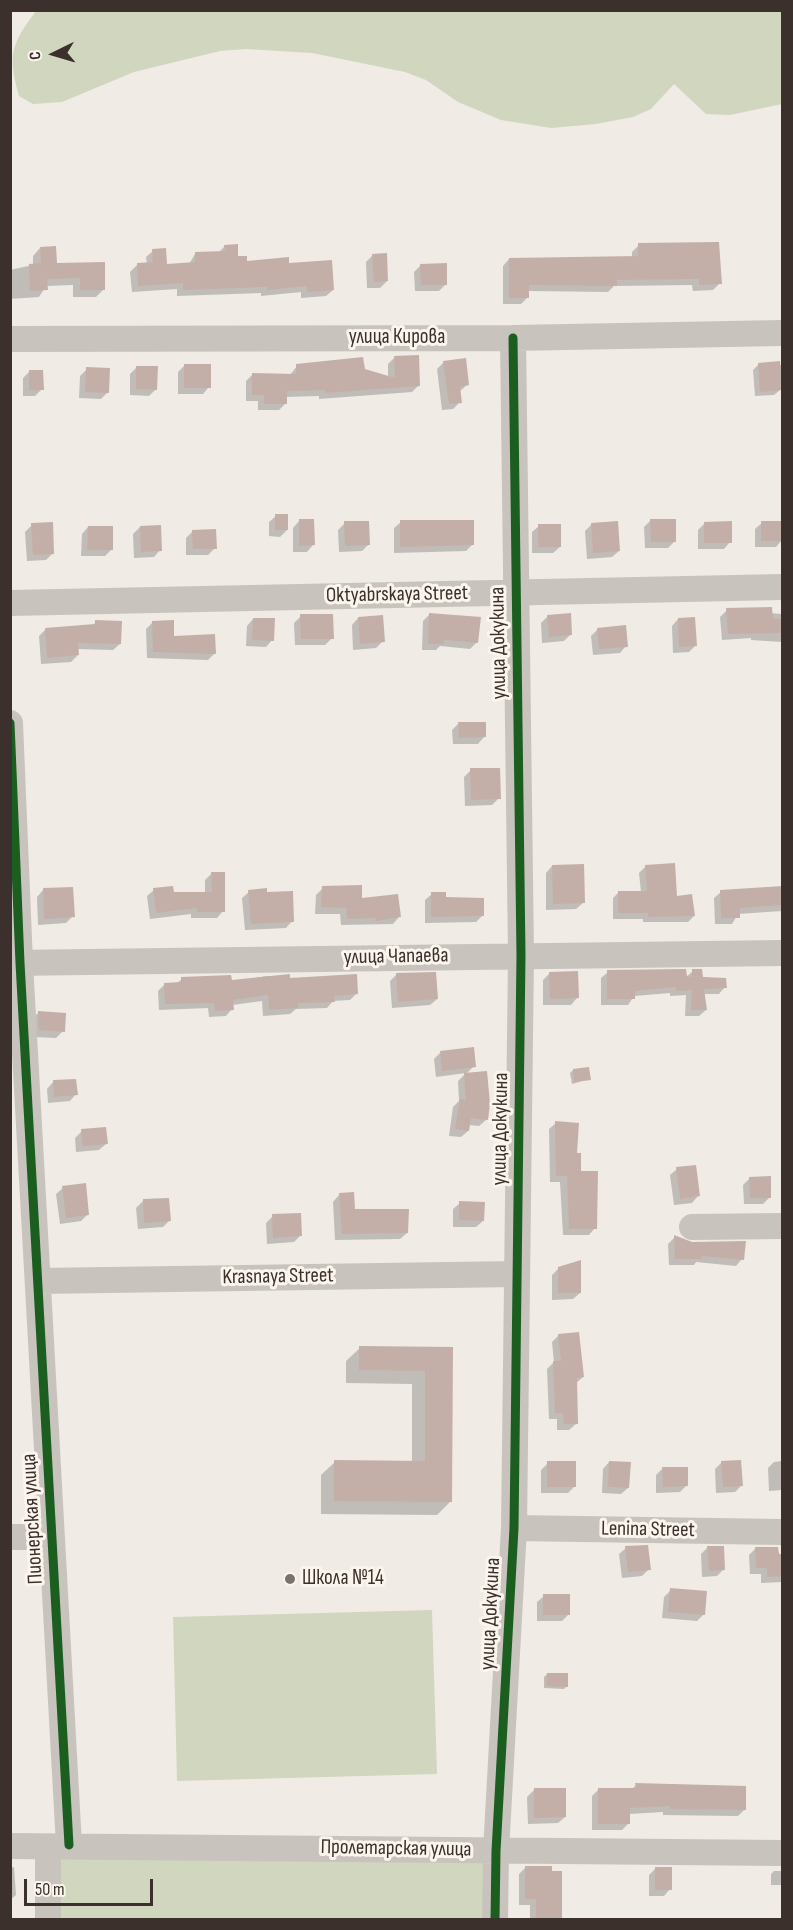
<!DOCTYPE html>
<html>
<head>
<meta charset="utf-8">
<style>
	body { margin:0 }
	#map { position:relative; width:793px; height:1930px; overflow:hidden; background:#f0ebe5; font-family:"Sofia Sans Condensed",sans-serif }
	canvas { display:block }
	.frame { position:absolute; inset:0; border:12px solid #3b302b; pointer-events:none }
	.north { position:absolute; left:24px; top:24px; width:60px; height:60px; -webkit-text-stroke:4px #fbf5ee; paint-order:stroke; rotate:265deg; font-size:16px; font-weight:700; line-height:24px; text-align:center; color:#3b302b }
	.north::after { content:''; display:block; margin:auto; width:21px; height:27px; background:#3b302b; clip-path:polygon(50% 0,100% 100%,50% 72%,0 100%) }
	.scale { position:absolute; left:24px; top:1879px; width:129px; height:27px; box-sizing:border-box; border:3px solid #3b302b; border-top:0; padding-left:8px; font-size:18px; line-height:21px; white-space:nowrap; color:#3b302b; -webkit-text-stroke:4px #fbf5ee; paint-order:stroke }
</style>
</head>
<body>
<div id="map">
<canvas width="793" height="1930"></canvas>
<div class="frame"></div>
<div class="north">С</div>
<div class="scale">50 m</div>
</div>
<script>
const g = document.querySelector('canvas').getContext('2d');
g.lineJoin = 'round';
function fill(path, color) { g.fillStyle = color; g.fill(path, 'evenodd'); }
function strokePath(path, color, width, dash) { g.strokeStyle = color; g.lineWidth = width; g.lineCap = dash ? 'butt' : 'round'; g.setLineDash(dash || []); g.stroke(path); }
function label(font, color, halo, rows, align = 'center') {
  g.font = font + ' "Sofia Sans Condensed",sans-serif'; g.lineWidth = 6; g.setLineDash([]); g.textBaseline = 'middle'; g.strokeStyle = halo; g.fillStyle = color; for (const [text, x, y, turn = 0] of rows) {
    g.save(); g.translate(x, y); g.rotate((+turn || 0) * Math.PI / 180); g.textAlign = isNaN(turn) ? turn : align; if (halo) g.strokeText(text, 0, 0); g.fillText(text, 0, 0); g.restore();
  }
}
const green = new Path2D(`
	M36,11h746v93l-52,11 -24,-1 -32,-30 -23,25 -18,8 -37,7 -45,4 -50,-8 -43,-18 -32,-22 -21,-8 -93,-19 -66,-4 -26,2 -86,21 -72,30 -29,2 -14,-8c-11,-41 -9,-50 17,-85z
	M432,1610l5,164 -260,7 -4,-164z
	M57,1851l430,10 -1,58 -430,1z`);
const shadow = new Path2D(`
	M639,245l81,38 -7,7 -20,1 -1,-6 -78,1 -6,6 -80,-1v6l-7,7h-18v-38l6,-7 123,-2v-5z
	M225,246l20,16 43,2 45,26 -7,6 -25,2v-6l-40,4v-3l-84,3v-7l-45,3 -2,-20 7,-7 10,-1 -1,-7 7,-6 13,14 23,-1 6,-10 24,-2z
	M40,248l15,16 49,25 -8,8h-23v-12l-27,1 -7,11 -29,2v-29l23,-5v-9z
	M373,255l14,26 -7,7h-13l-1,-26z
	M421,265l25,19 -7,7h-24l-1,-19z
	M394,358l25,27 -7,7 -93,7v-3l-34,1v7l-6,6h-21v-9h-12v-20l7,-7 37,1 7,-9 67,4 24,8v-14z
	M444,362l23,23 -8,7 1,10 -7,7 -11,1 -5,-41z
	M759,364l23,1v18h-3l1,7 -6,5 -19,1 -2,-26z
	M184,366l25,21 -6,7h-25v-22z
	M137,367l19,22 -7,7 -19,-1v-21z
	M87,369l21,23 -7,7 -22,-1 1,-22z
	M29,372l13,17 -7,7h-12v-18z
	M276,516l11,14 -7,7 -11,-1v-14z
	M651,520l24,21 -7,7h-23l-1,-21z
	M299,521l14,24 -6,7h-14v-24z
	M401,522l71,23 -6,6 -72,2v-25z
	M345,523l23,22 -6,6 -23,1 -1,-22z
	M705,523l25,19 -6,7h-26v-19z
	M762,523l20,17 -6,7h-21v-18z
	M592,524l27,27 -7,6 -25,2 -2,-28z
	M32,525l21,28 -7,7 -19,1 -2,-29z
	M539,526l21,21 -7,6h-21v-21z
	M88,527l24,22 -7,7h-24l1,-22z
	M140,527l20,23 -6,7 -20,1 -1,-24z
	M193,531l22,17 -7,7h-22v-17z
	M727,610l55,4v28l-31,-2v-2l-29,2 -2,-23z
	M430,614l47,28 -7,7 -30,-3 -4,4h-14l1,-29z
	M301,616l31,22 -7,7h-30l-1,-22z
	M548,616l23,18 -7,7 -22,2 -1,-20z
	M358,618l25,23 -7,7 -23,2 -1,-25z
	M253,619l19,21 -6,7 -20,-1 1,-20z
	M678,619l17,27 -6,6 -16,1 -1,-27z
	M96,622l24,22 -7,6 -36,-1 1,6 -7,7 -30,2 -2,-28 7,-7 46,-3z
	M153,622l20,16 42,15 -7,7 -61,-2 -1,-29z
	M598,629l28,17 -6,7 -27,2 -2,-19z
	M459,723l25,14 -6,7h-25l-1,-14z
	M471,770l28,28 -7,7 -27,1 -1,-29z
	M552,866l31,37 -7,6 -30,1v-37z
	M645,867l49,49 -6,6h-45v-3h-30v-21l6,-6h22l-2,-19z
	M212,873l11,38 -6,7h-26v-4l-41,5 -3,-23 7,-6 18,4h33v-14z
	M323,888l76,29 -6,7 -52,1 -1,-11h-25l1,-19z
	M782,889v22l-44,3 -6,10h-17l-1,-26 7,-6z
	M43,890l30,26 -7,7 -28,2 -1,-28z
	M249,892l17,1 26,28 -6,7 -41,2 -3,-32z
	M432,894l13,5 37,17 -6,6 -51,1v-23z
	M693,971l9,7 23,9 -6,7h-15l2,16 -7,6h-14l1,-21 -16,1v-3l-36,3 -6,9h-27v-27l7,-6 77,6z
	M550,973l27,25 -6,7h-28v-25z
	M397,974l40,25 -7,6 -38,3 -2,-27z
	M267,976h21l1,3 68,14 -7,7 -17,1 -6,7 -31,1 -6,5 -27,2 -1,-15 -30,4v4l-6,7 -17,1 -1,-9 -49,2 -1,-19 7,-7h11l6,-5 48,3z
	M38,1013l25,18 -7,7 -23,-1 -1,-18z
	M440,1053l34,13 -8,8 20,46 -7,6 -10,-1 -1,6 -7,6 -12,-1 4,-29 6,-6 -1,-20 8,-8 -30,4 -2,-18z
	M573,1070l17,9 -18,5 -2,-11z
	M53,1082l23,12 -6,7 -22,2 -1,-14z
	M556,1123l19,31 20,74 -6,7h-26l-3,-53h-10l-1,-53z
	M82,1131l24,13 -7,6 -23,2 -1,-14z
	M677,1169l21,27 -6,7 -18,2 -4,-30z
	M750,1178l20,19 -7,7h-19l-1,-19z
	M63,1188l25,26 -7,7 -21,3 -4,-30z
	M339,1195l15,15 53,23 -7,6 -65,1 -2,-38z
	M143,1201l27,19 -7,7 -25,2 -2,-21z
	M460,1203l23,18 -7,6h-23v-18z
	M273,1216l28,19 -7,7 -27,2 -1,-21z
	M675,1237l67,22 -6,7 -40,-4 -2,3h-25l-1,-21z
	M559,1268l21,25 -7,6 -21,1v-25z
	M559,1335l24,42 -8,7 1,40 -7,6h-12v-11h-8l-2,-50 7,-7 -2,-20z
	M360,1348l92,1 -2,153 -13,13 -116,-1v-39l14,-13h77v-78l-66,-1v-22z
	M782,1461v29l-13,1 -1,-23 6,-6z
	M609,1462l19,26 -7,6 -19,-1 1,-24z
	M722,1462l20,23 -7,7 -19,1 -1,-24z
	M548,1463l26,24 -6,6h-27v-23z
	M662,1469l25,16 -7,7 -24,1v-18z
	M708,1547l16,22 -7,7 -15,1 -1,-23z
	M626,1548l23,21 -7,7 -20,2 -3,-24z
	M756,1548l26,8 -1,26 -20,1v-9h-11l-1,-19z
	M671,1590l33,24 -7,7 -35,-3 2,-21z
	M544,1596l25,18 -7,7h-25v-19z
	M547,1674l20,12 -3,3 -20,-1v-11z
	M636,1785l109,24 -7,7 -75,-1v-3l-34,2v9l-7,7h-30v-34l7,-7h33z
	M534,1790l31,27 -7,6 -30,1 -1,-27z
	M14,1867l2,28 -6,5v-32z
	M526,1867l34,53h-30v-15h-11v-31z
	M656,1868l14,21 -6,7h-15v-21z
	M774,1871h8v14h-11v-11z`);
const building = new Path2D(`
	M719,242l3,42 -23,1v-6l-82,1v6l-88,-1v13h-20v-40l129,-2v-13z
	M238,244v12h9v5l42,-4v6l43,-3 2,30 -27,2v-6l-40,4v-3l-84,3v-7l-45,3 -1,-23 16,-1 -1,-13 14,-1 1,16 28,-2v-10l30,-1 -1,-6z
	M56,246l1,17 48,-1v28h-25v-12l-33,1 1,11 -18,1 -1,-27 12,-1 -1,-16z
	M387,253l1,28 -14,1 -2,-28z
	M447,263v22h-26l-1,-21z
	M419,355l1,31 -95,7v-3l-38,1v13h-23v-9h-12v-22l44,1v-10l67,-7 2,12 30,9 -1,-22z
	M466,358l3,27 -9,2 2,16 -13,1 -6,-43z
	M780,361l1,29 -21,2 -2,-29z
	M184,364h27v24h-27z
	M136,366h22l-1,24 -21,-1z
	M86,367l24,1 -1,25 -24,-1z
	M29,370h14l1,20h-15z
	M275,514h13v16h-13z
	M299,519h15l1,26 -16,1z
	M650,519h26v23h-25z
	M400,520h74v25l-74,2z
	M344,521h25l1,24 -25,1z
	M618,521l2,30 -27,2 -2,-30z
	M732,521v22h-28v-21z
	M761,521h22v20h-22z
	M53,522l1,32 -21,1 -2,-32z
	M538,524h23v23h-23z
	M161,525l1,26 -21,1 -1,-26z
	M88,526h25v24h-26z
	M216,529l1,20h-24l-1,-19z
	M772,607l1,12h10v14l-55,1 -2,-26z
	M429,613l52,4 -3,26 -34,-3v4h-16z
	M571,613l1,22 -23,2 -2,-22z
	M300,614h33l1,25h-33z
	M383,615l2,27 -25,2 -2,-27z
	M695,617l2,29 -18,1 -1,-29z
	M253,618h22l-1,23 -22,-1z
	M95,620l27,1 -1,23 -43,-1 1,12 -32,3 -2,-30 50,-4z
	M174,620v16l41,-2 1,20 -63,-2 -1,-31z
	M626,625l2,22 -29,2 -2,-21z
	M458,722h28v15l-27,1z
	M470,768h30l1,31 -30,1z
	M675,863l2,33 15,-2 3,22 -47,1v-4h-30v-22h29l-2,-26z
	M584,864l1,39 -32,1 -1,-39z
	M211,872h14v40h-28v-4l-41,5 -3,-25 20,-2 1,6h38z
	M362,885v13l36,-4 3,23 -25,4v-3l-29,1 -1,-11 -25,-1 1,-21z
	M783,886v19l-43,3v10h-19l-1,-28z
	M73,887l2,30 -31,2 -1,-31z
	M267,888v4l26,-1 1,31 -43,2 -3,-34z
	M431,892h15v5l38,1v18l-53,1z
	M686,969l1,7 5,1v-8h10l1,8 23,1 1,10 -23,1 3,21h-16l1,-20 -16,1v-4l-41,4v8h-28v-29z
	M578,971l1,27 -29,1 -1,-27z
	M436,972l2,27 -40,3 -2,-29z
	M290,974v4l67,-4 1,20 -24,2 1,6 -37,1v5l-29,2 -1,-15 -35,5 1,10 -19,1 -1,-8 -49,1 -1,-21 17,-1v-5l50,-2 1,5z
	M38,1011l28,2 -1,19 -26,-2z
	M474,1047l2,20 -34,4 -2,-20z
	M589,1067l2,13 -17,2 -1,-13z
	M487,1071l3,33 -2,16 -17,-2 -2,13 -14,-2 5,-30 6,1 -2,-27z
	M76,1079l2,16 -24,2 -1,-17z
	M555,1121l24,2 -2,30h4v18h17l-1,58h-28l-2,-53h-11z
	M106,1127l2,17 -25,2 -2,-17z
	M696,1165l4,31 -20,3 -4,-32z
	M771,1176v22h-21l-1,-21z
	M86,1183l3,32 -23,3 -4,-32z
	M354,1192l1,17h54l-1,24 -66,1 -3,-41z
	M169,1198l2,23 -27,2 -1,-24z
	M459,1201l26,1 -1,19 -25,-1z
	M301,1213l1,23 -29,2 -1,-24z
	M674,1235l18,7 54,-1 -2,19 -42,-4v3h-27z
	M581,1260v33h-23v-26z
	M579,1332l5,45 -7,1 1,46h-14l-1,-11h-8l-2,-52h8l-3,-27z
	M359,1346l94,1 -1,155 -118,-1v-41l91,1v-90l-66,-1z
	M741,1460l2,26 -20,1 -2,-26z
	M547,1461h29v26h-29z
	M609,1461l22,1 -2,26 -21,-1z
	M662,1467h26v19l-25,1z
	M648,1545l3,25 -23,2 -3,-26z
	M707,1546h17l1,24 -16,1z
	M755,1547h23l1,7h4v22l-16,1v-9h-11z
	M670,1588l37,3 -2,24 -37,-3z
	M543,1594h27v21h-27z
	M547,1673h21v14l-22,-1z
	M635,1783l111,3v24l-77,-1 1,-3 -40,2v16h-32v-36h38z
	M534,1788h32v29l-32,1z
	M525,1866h27v5h10v49h-26v-21h-11z
	M655,1867h17v23h-17z`);
const minor = new Path2D(`
	M10,339l503,-1 269,-5
	M10,603l772,-16
	M10,723l10,240 49,882
	M10,963l772,-10
	M692,1227l90,-1
	M38,1281l479,-7
	M514,1528l268,4
	M10,1537h42
	M10,1846l772,7
	M48,1920v-73
	M495,1920l1,-69 18,-323 7,-573 -8,-617`);
const cycleway = new Path2D(`
	M10,723l10,240 49,882
	M495,1920l1,-69 18,-323 7,-573 -8,-617`);
const markers = [
	[290,1579,6,"#7a716c"]
];
const streetNames = [
	["улица Кирова",397,338],
	["Oktyabrskaya Street",397,595,-1],
	["улица Докукина",499,643,-91],
	["улица Чапаева",396,957,-1],
	["улица Докукина",501,1129,-89],
	["Krasnaya Street",278,1277,-1],
	["Пионерская улица",33,1519,-93],
	["Lenina Street",648,1530,1],
	["улица Докукина",491,1614,-87],
	["Пролетарская улица",396,1849,1]
];
const poiNames = [
	["Школа №14",302,1579]
];
fill(green, '#d1d6bf');
fill(shadow, '#0003');
fill(building, '#c3afa7');
strokePath(minor, '#c9c3be', 26);
strokePath(cycleway, '#1b5e20', 9);
for (const [x, y, r, color] of markers) { const dot = new Path2D(); dot.arc(x, y, r, 0, 2 * Math.PI); g.fillStyle = color; g.fill(dot); strokePath(dot, '#fbf5ee', 2); }
label('21px', '#3b302b', '#fbf5ee', streetNames);
label('21px', '#3b302b', '#fbf5ee', poiNames, 'left');
</script>
</body>
</html>
